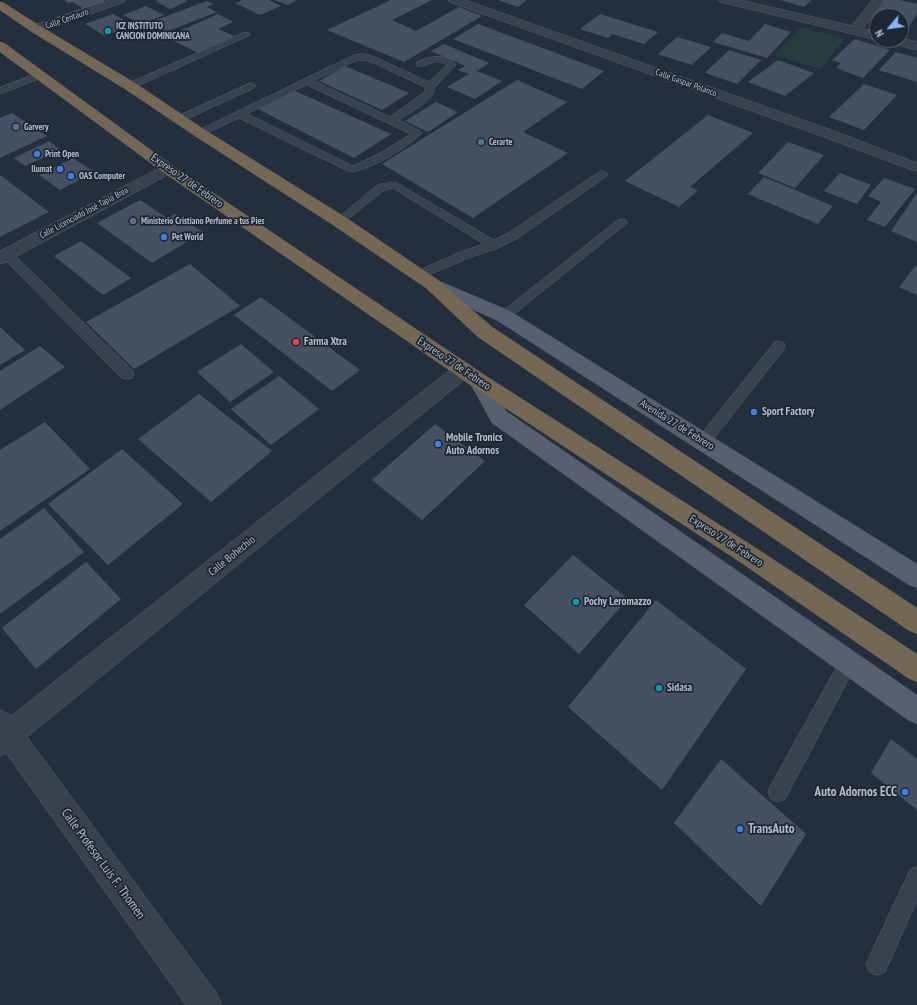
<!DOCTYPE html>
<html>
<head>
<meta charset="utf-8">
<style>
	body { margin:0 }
	#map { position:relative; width:917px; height:1005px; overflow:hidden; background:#242f3e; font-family:"PT Sans Narrow",sans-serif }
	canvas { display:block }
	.north { position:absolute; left:869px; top:8px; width:40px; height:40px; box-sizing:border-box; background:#1d2633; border:1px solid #59626f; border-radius:50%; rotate:241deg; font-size:11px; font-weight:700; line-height:16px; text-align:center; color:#b4bcc9 }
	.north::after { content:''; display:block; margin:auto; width:14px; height:18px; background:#8ab4f8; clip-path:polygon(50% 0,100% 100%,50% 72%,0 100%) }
</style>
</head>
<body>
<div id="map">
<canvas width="917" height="1005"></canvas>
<div class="north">N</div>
</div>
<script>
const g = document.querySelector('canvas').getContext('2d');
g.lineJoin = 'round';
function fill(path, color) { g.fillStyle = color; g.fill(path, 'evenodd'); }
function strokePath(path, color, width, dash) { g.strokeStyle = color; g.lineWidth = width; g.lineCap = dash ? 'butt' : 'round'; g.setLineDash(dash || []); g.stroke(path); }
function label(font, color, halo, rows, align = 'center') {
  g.font = font + ' "PT Sans Narrow",sans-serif'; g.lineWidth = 3.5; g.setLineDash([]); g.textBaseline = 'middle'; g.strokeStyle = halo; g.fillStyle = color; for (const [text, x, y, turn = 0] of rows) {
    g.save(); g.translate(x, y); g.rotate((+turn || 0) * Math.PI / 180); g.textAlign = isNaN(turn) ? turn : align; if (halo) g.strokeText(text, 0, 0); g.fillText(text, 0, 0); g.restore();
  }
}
const green = new Path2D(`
	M801,27l44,12 -25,30 -45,-14z`);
const building = new Path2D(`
	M64,0h39l3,2 -20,8 -14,-8 -4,1z
	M158,0h28l2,1 -18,8 -15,-8z
	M243,0h26l12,6 -21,9 -25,-12z
	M274,0h23l-9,5z
	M391,0h41l-40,20 24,11 43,-24 23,9 -78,46 -77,-32z
	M498,0h29l-9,7z
	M780,0h31l-7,7z
	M884,0h16l17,4v10l-9,14 -7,-2v-10h-24v4l-5,-2z
	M207,1l6,3 -6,3 10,5 -54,21 -15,-10z
	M146,6l18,9 -22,9 -19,-9z
	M113,14l20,11 -28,11 -20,-12z
	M218,14l15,8 -15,7 16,7 -36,17 -32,-16z
	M600,14l58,18 -14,12 -32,-10 -4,4 -28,-9z
	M478,24l126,47 -22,18 -129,-50z
	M765,24l26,8 -24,26 -54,-16 9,-9 27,8z
	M677,37l34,10 -19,18 -34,-11z
	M855,39l35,11 -27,28 -27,-10 5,-5 -9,-3z
	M444,44l45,19 -12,8 25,10 -27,18 -28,-12 22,-13 -11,-4 7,-4 -34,-15z
	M729,50l32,10 -24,24 -32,-11z
	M896,52l21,6v24l-38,-12z
	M778,60l36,13 -29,23 -37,-14z
	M345,66l64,27 -27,17 -63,-29z
	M517,80l50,22 -44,30 45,21 -95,65 -91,-54z
	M864,84l33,11 -33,35 -35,-13z
	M293,90l98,44 -37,24 -96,-49z
	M436,102l22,10 -30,20 -23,-11z
	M12,113l35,23 -47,22v-40z
	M708,115l45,18 -63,54 8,3 -19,17 -54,-26z
	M49,141l12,9 -36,16 -11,-8z
	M788,142l36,13 -29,33 -37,-15z
	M73,158l22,14 -35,18 -21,-15z
	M840,173l31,12 -14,19 -33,-13z
	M0,175l49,37 -49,25z
	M764,177l69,29 -15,18 -70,-30z
	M884,178l31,11 -30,38 -18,-7 14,-18 -13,-6z
	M917,193v49l-26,-11z
	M140,200l27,18 8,-4 28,18 -51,31 -55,-40z
	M81,241l50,37 -28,17 -49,-39z
	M190,264l50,42 -106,63 -48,-47z
	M915,266l2,1v28l-18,-8z
	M261,297l99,73 -28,21 -98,-76z
	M0,327l25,23 -25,15z
	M241,344l33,28 -44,30 -33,-30z
	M40,346l25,21 -65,43v-39z
	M279,376l40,33 -48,36 -40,-36z
	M199,394l73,57 -61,51 -73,-63z
	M45,422l45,47 -90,62v-81z
	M435,424l50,37 -63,59 -50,-40z
	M122,449l61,55 -75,61 -60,-61z
	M44,508l40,44 -84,62v-75z
	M573,555l55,44 -49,55 -55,-49z
	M86,562l35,37 -85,70 -34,-41z
	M656,600l90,69 -84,121 -94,-83z
	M891,739l26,20v51l-46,-37z
	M721,759l85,75 -45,72 -87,-83z`);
const service = new Path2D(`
	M243,33h6l1,2 -117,53 -3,1 -5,-3 2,-2z
	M363,54l12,3 54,25 18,-17c-14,-9 -18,3 -30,1l-1,-2 1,-2c12,-6 29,-9 39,3l-21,22c0,13 -26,26 -37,33l22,11 2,2 -2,2c-11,11 -57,40 -72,36l-109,-53 -36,17h-6l-2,-2 2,-2 157,-76zM358,60l11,1 56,26v5l-35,25 -76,-36zM307,85l104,49 -29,18 -29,14 -106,-52z
	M41,72l3,1 1,2 -1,2 -44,17v-6z
	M251,83l5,3 -2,2 -72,33 -3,1 -5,-3 2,-2z
	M603,171l5,3 -1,2 -89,62 -20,10 -27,9 -52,22 -4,-1 -2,-3 2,-3 48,-21 21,-7 -91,-56 -10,3 -40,32h-8l-1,-2 41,-34 6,-3 14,-2 99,58 16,-8 89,-60z
	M622,219l4,1 1,2 -1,2 -118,95 -4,1 -4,-1 -2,-3 2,-3 118,-93z
	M7,251l4,1 121,118 2,4 -2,4 -5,1 -5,-1 -119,-120 -2,-3 2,-3z
	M779,341l5,2 1,3 -1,3 -76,97 -5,2 -5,-2 -2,-4 2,-4 76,-95z
	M848,654l6,3 3,6 -3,6 -69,130 -7,3 -7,-3 -3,-7 3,-7 71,-128z
	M917,867v33l-32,72 -8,3 -8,-3 -3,-8 44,-94z`);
const minor = new Path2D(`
	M109,0h17l-2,2 -84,30h-8l-2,-3 2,-3z
	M448,0h17l369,131 83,32v9l-93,-35 -374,-135z
	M719,0h21l112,26 20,-26h12l-21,29 14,3v8l-156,-38z
	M901,38l16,4v8l-28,-7 -2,-3h14z
	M463,363l7,2 3,5 -3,5 -443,362 190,257 5,11h-36l-180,-252 -6,3v-46l9,4 2,2 445,-351z`);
const tertiary = new Path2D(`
	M168,164l5,2 3,3 -3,3 -167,90 -6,2v-13l163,-85z`);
const primary = new Path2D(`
	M432,278l78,33 407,253v24l-8,-3 -411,-264 -72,-33 -3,-4 3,-4z
	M479,374l7,2 20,35 411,284v29l-9,-4 -416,-297 -23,-42 3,-5z`);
const motorway = new Path2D(`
	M0,2l4,1 36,23 95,57 70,47 140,87 93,63 54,47 425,281v26l-9,-4 -430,-293 -52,-49 -93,-63 -138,-89 -70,-47 -93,-57 -32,-22z
	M0,42l4,1 169,123 313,210 270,172 161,106v28l-9,-4 -168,-116 -268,-176 -309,-214 -163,-120z`);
const markers = [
	[108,31,4,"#0f9aa8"],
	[16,127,4,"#5c6f8a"],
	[481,142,4,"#5c6f8a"],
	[37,154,4,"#3f7fe0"],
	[60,169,4,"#3f7fe0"],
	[71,176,4,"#3f7fe0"],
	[133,221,4,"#5c6f8a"],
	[164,237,4,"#3f7fe0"],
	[296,342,4,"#e0444e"],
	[754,412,4,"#3f7fe0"],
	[438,444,4,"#3f7fe0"],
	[576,602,4,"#0f9aa8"],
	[659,688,4,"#0f9aa8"],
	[905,792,4,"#3f7fe0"],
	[740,829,4,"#3f7fe0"]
];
const farStreetnames = [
	["Calle Centauro",67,19,-19],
	["Calle Gaspar Polanco",686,83,20],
	["Calle Licenciado José Tapia Brea",84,213,-28]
];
const farPoinames = [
	["ICZ INSTITUTO",116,26],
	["CANCION DOMINICANA",116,36],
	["Garvery",24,127],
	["Cerarte",489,142],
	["Print Open",45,154],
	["Ilumat",52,169,"right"],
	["OAS Computer",79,176],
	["Ministerio Cristiano Perfume a tus Pies",141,221],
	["Pet World",172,237]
];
const streetNames = [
	["Expreso 27 de Febrero",187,181,35],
	["Expreso 27 de Febrero",454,364,34],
	["Avenida 27 de Febrero",677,425,32],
	["Expreso 27 de Febrero",726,541,33],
	["Calle Bohechío",232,556,-39]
];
const poiNames = [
	["Farma Xtra",304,342],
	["Sport Factory",762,412],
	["Mobile Tronics",446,438],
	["Auto Adornos",446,451],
	["Pochy Leromazzo",584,602],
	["Sidasa",667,688]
];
const nearPoinames = [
	["Auto Adornos ECC",897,792],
	["TransAuto",748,829,"left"]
];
const nearStreetnames = [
	["Calle Profesor Luis F. Thomen",103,864,54]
];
fill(green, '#263c3f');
fill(building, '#455162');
strokePath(service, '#565f6c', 1);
strokePath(minor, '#565f6c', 1);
strokePath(tertiary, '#565f6c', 1);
strokePath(primary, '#414a57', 1);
strokePath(motorway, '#434c59', 1);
fill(service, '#38414e');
fill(minor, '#38414e');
fill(tertiary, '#38414e');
fill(primary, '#56606e');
fill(motorway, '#746855');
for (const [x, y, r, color] of markers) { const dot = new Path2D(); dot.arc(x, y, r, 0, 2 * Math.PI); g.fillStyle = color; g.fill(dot); strokePath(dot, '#1d2633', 1.5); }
label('9px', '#b4bcc9', '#1d2633', farStreetnames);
label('bold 9px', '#b4bcc9', '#1d2633', farPoinames, 'left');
label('11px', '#b4bcc9', '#1d2633', streetNames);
label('bold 11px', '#b4bcc9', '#1d2633', poiNames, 'left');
label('bold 13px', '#b4bcc9', '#1d2633', nearPoinames, 'right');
label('13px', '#b4bcc9', '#1d2633', nearStreetnames);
</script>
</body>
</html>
